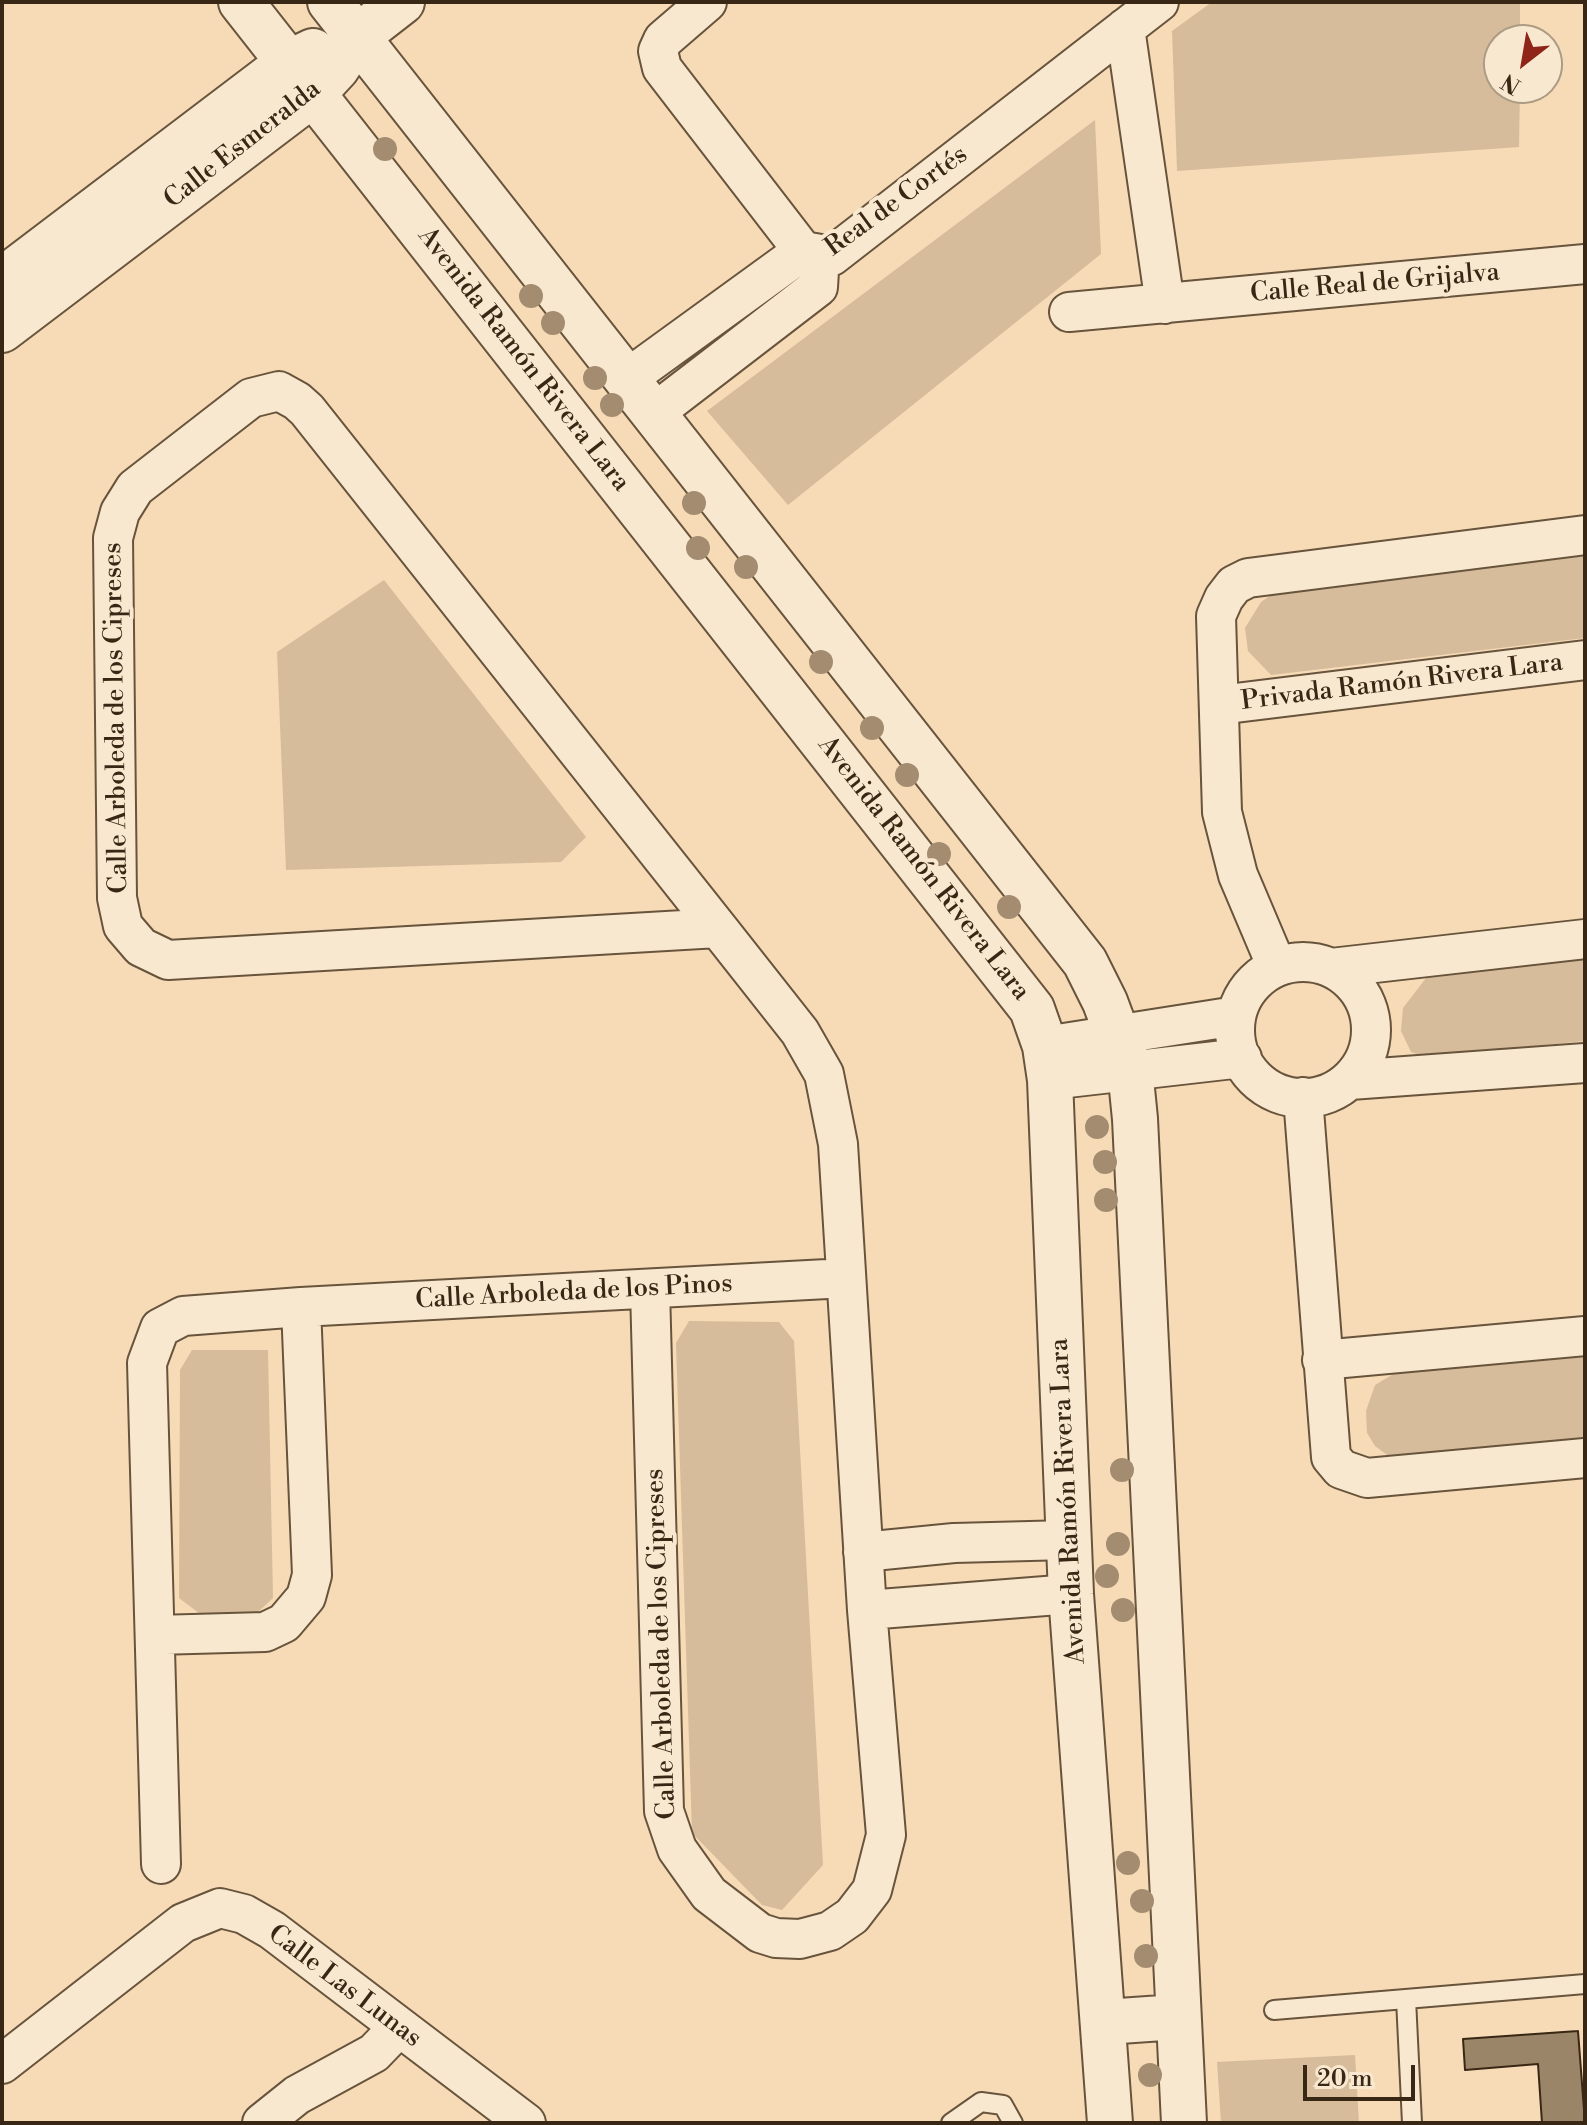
<!DOCTYPE html>
<meta charset="utf-8">
<style>
body{margin:0}
#map{position:relative;width:1587px;height:2125px;overflow:hidden;background:#f6dbb6;font-family:"Libre Bodoni",serif}
canvas{display:block}
.frame{position:absolute;inset:0;border:4px solid #382714;pointer-events:none}
.north{position:absolute;left:1483px;top:24px;width:80px;height:80px;box-sizing:border-box;background:#f9e8d0;border:2px solid #ac9b85;border-radius:50%;rotate:211deg;font-size:22px;font-weight:700;line-height:32px;text-align:center;color:#382714}
.north::after{content:'';display:block;margin:auto;width:28px;height:36px;background:#8f2418;clip-path:polygon(50% 0,100% 100%,50% 72%,0 100%)}
.scale{position:absolute;left:1303px;top:2065px;width:112px;height:36px;box-sizing:border-box;border:4px solid #382714;border-top:0;padding-left:10px;font-size:24px;line-height:28px;white-space:nowrap;color:#382714;-webkit-text-stroke:6px #f9e8d0;paint-order:stroke}
</style>
<div id="map">
<canvas width="1587" height="2125"></canvas>
<div class="frame"></div>
<div class="north">N</div>
<div class="scale">20 m</div>
</div>
<script>
const c = document.querySelector('canvas').getContext('2d');
c.lineJoin = 'round';
function fillPath(path, color) { c.fillStyle = color; c.fill(path, 'evenodd'); }
const poly = rows => new Path2D(rows.map(r => 'M' + r).join(''));
function stroke(path, color, width, dash) { c.strokeStyle = color; c.lineWidth = width; c.lineCap = dash ? 'butt' : 'round'; c.setLineDash(dash || []); c.stroke(path); }
function label(font, color, halo, rows, align = 'center') {
  c.font = font + ' "Libre Bodoni",serif'; c.lineWidth = 8; c.setLineDash([]); c.textBaseline = 'middle'; c.strokeStyle = halo; c.fillStyle = color; for (const [text, x, y, turn = 0] of rows) {
    c.save(); c.translate(x, y); c.rotate((+turn || 0) * Math.PI / 180); c.textAlign = isNaN(turn) ? turn : align; if (halo) c.strokeText(text, 0, 0); c.fillText(text, 0, 0); c.restore();
  }
}
const green = poly([
 [1212,2,1520,2,1520,40,1499,40,1499,88,1520,88,1519,147,1177,171,1172,31],
 [1095,120,1101,254,788,505,707,411],
 [1585,556,1585,638,1271,675,1248,651,1245,628,1261,602,1278,590],
 [384,580,586,837,561,862,286,870,277,652],
 [1585,959,1585,1041,1426,1057,1411,1052,1401,1031,1403,1008,1426,978],
 [689,1321,779,1322,794,1341,823,1865,782,1910,762,1905,692,1833,676,1343],
 [192,1350,268,1350,273,1598,256,1614,200,1614,179,1598,180,1370],
 [1585,1354,1585,1440,1390,1457,1375,1446,1367,1433,1366,1411,1375,1385,1395,1373],
 [1355,2055,1359,2123,1221,2123,1217,2062]
]);
const building = poly([
 [1578,2031,1585,2123,1542,2123,1538,2064,1465,2070,1463,2039,1578,2031]
]);
const service = poly([
 [1406,1999,1412,2123],
 [1274,2010,1585,1984],
 [951,2123,981,2102,1003,2105,1013,2123]
]);
const minor = poly([
 [707,2,663,40,658,51,662,68,803,251,832,256,1159,2],
 [1125,28,1165,304],
 [1069,312,1585,264],
 [628,378,803,251],
 [654,413,818,287,820,254],
 [1219,705,1585,660],
 '1235 1030a68 68 0 1 1 136 0a68 68 0 1 1-136 0Z',
 [1277,967,1238,875,1222,812,1216,616,1224,598,1234,585,1248,578,1585,535],
 [1331,968,1585,939],
 [1045,1046,1236,1016],
 [1050,1080,1242,1058],
 [1350,1080,1585,1063],
 [1303,1097,1331,1457,1341,1469,1367,1478,1585,1458],
 [650,1289,664,1811,677,1849,709,1894,760,1933,776,1938,800,1939,830,1931,852,1916,872,1890,886,1835,867,1610,838,1144,824,1074,800,1032,718,928,307,410,297,401,279,391,251,398,135,488,120,512,113,538,117,898,123,926,141,947,168,960,718,928],
 [1322,1360,1585,1336],
 [863,1552,954,1543,1068,1540],
 [867,1610,1071,1594],
 [156,1635,265,1632,284,1623,306,1597,312,1575,301,1307],
 [161,1864,147,1363,160,1328,183,1316,301,1307,846,1278],
 [2,2064,183,1923,220,1908,244,1914,272,1930,526,2123],
 [262,2123,297,2095,374,2053,399,2027]
]);
const tertiary = poly([
 [241,2,1032,1009,1045,1046,1050,1080,1071,1594,1110,2123],
 [330,2,1085,962,1105,1002,1130,1069,1135,1119,1184,2123],
 [2,280,288,63,313,51],
 [2,330,313,94,337,68,357,37,402,2],
 [1105,2022,1177,2017]
]);
const trees = [
 [385,149],
 [531,296],
 [553,323],
 [595,378],
 [612,405],
 [694,503],
 [698,548],
 [746,567],
 [821,662],
 [872,728],
 [907,775],
 [939,854],
 [1009,907],
 [1097,1127],
 [1105,1162],
 [1106,1200],
 [1122,1470],
 [1118,1544],
 [1107,1576],
 [1123,1610],
 [1128,1863],
 [1142,1901],
 [1146,1956],
 [1150,2075]
];
const streetNames = [
 ["Calle Esmeralda",243,145,-38],
 ["Real de Cortés",897,202,-36],
 ["Calle Real de Grijalva",1375,284,-5],
 ["Avenida Ramón Rivera Lara",523,360,52],
 ["Privada Ramón Rivera Lara",1402,683,-7],
 ["Calle Arboleda de los Cipreses",117,718,-91],
 ["Avenida Ramón Rivera Lara",923,869,52],
 ["Calle Arboleda de los Pinos",574,1293,-3],
 ["Avenida Ramón Rivera Lara",1069,1501,-93],
 ["Calle Arboleda de los Cipreses",662,1644,-92],
 ["Calle Las Lunas",344,1987,37]
];
fillPath(green, '#d6bc9a');
fillPath(building, '#9b8568');
stroke(building, '#382714', 2);
stroke(service, '#68543c', 22);
stroke(minor, '#68543c', 42);
stroke(tertiary, '#68543c', 48);
stroke(service, '#f9e8d0', 18);
stroke(minor, '#f9e8d0', 38);
stroke(tertiary, '#f9e8d0', 44);
c.fillStyle = '#a48c70';
for (const [x, y] of trees) { c.beginPath(); c.arc(x, y, 12, 0, 2 * Math.PI); c.fill(); }
label('26px', '#382714', '#f9e8d0', streetNames);
</script>
